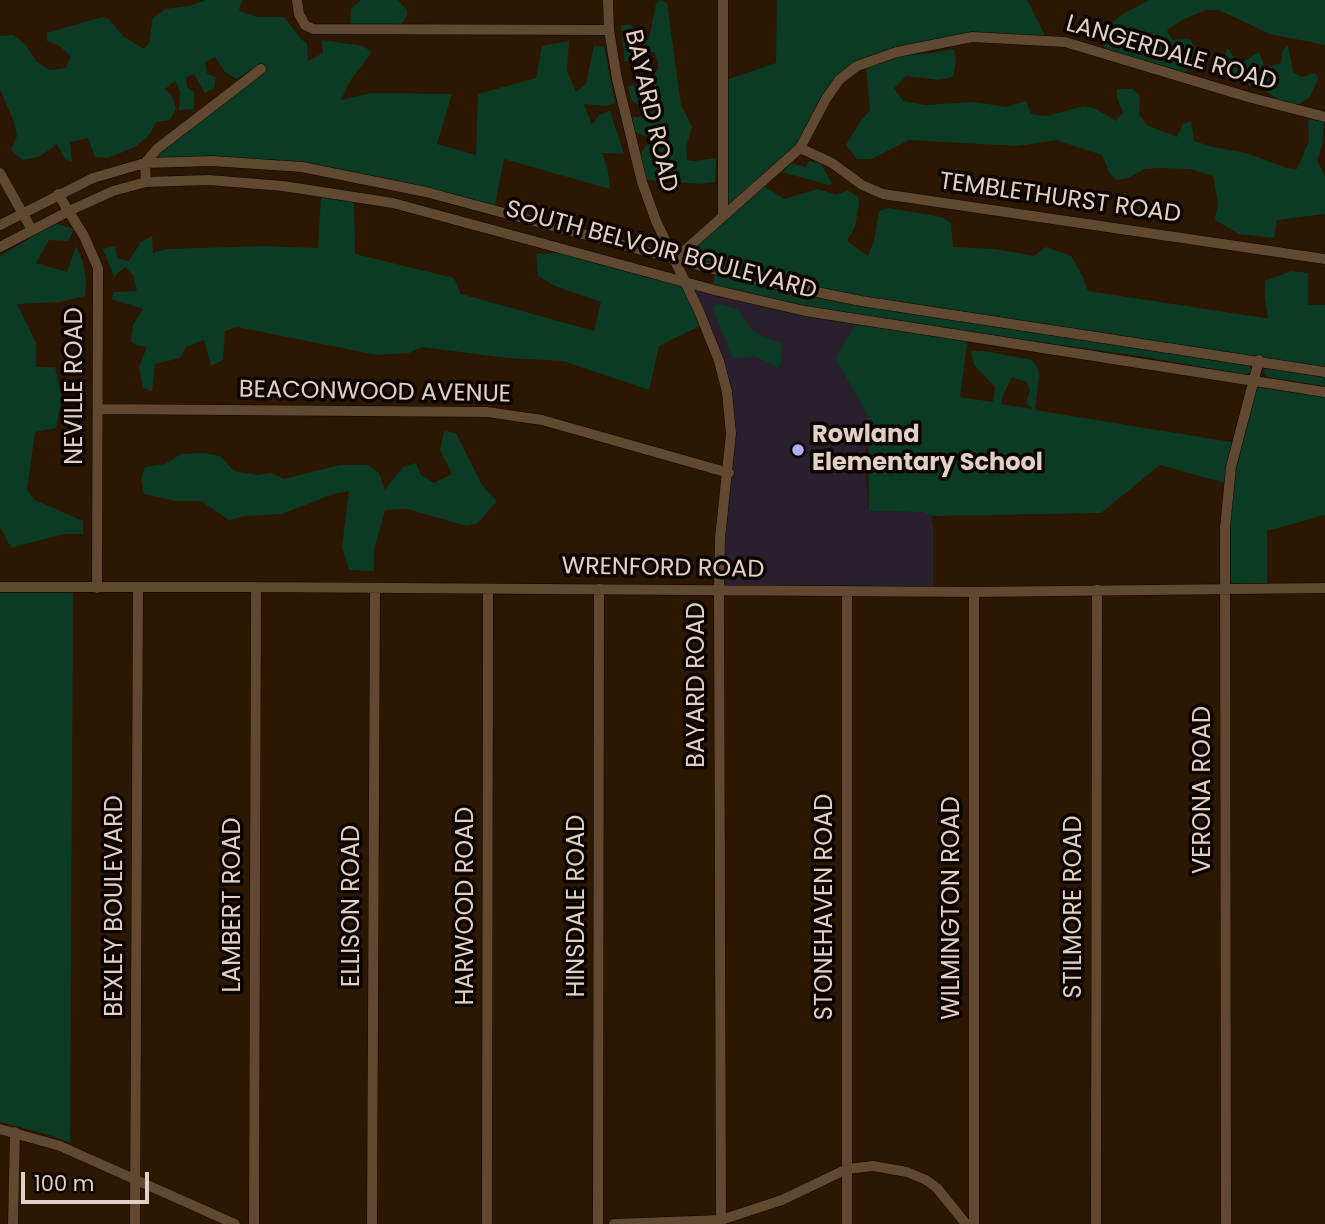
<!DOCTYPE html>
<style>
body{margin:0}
#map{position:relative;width:1325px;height:1224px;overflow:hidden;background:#2c1702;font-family:Poppins,sans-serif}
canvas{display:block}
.scale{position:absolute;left:21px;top:1172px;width:128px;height:32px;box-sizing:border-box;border:4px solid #e0d1c4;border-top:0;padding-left:9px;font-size:21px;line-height:24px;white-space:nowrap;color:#e0d1c4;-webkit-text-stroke:5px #0e0501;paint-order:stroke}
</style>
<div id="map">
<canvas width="1325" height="1224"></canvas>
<div class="scale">100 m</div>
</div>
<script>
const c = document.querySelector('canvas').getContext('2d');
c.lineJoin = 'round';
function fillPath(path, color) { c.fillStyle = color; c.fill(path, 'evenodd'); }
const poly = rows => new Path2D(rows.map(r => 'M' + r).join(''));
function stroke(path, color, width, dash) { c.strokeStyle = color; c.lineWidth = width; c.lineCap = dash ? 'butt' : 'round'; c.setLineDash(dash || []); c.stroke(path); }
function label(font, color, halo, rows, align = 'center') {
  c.font = font + ' Poppins,sans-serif'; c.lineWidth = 7; c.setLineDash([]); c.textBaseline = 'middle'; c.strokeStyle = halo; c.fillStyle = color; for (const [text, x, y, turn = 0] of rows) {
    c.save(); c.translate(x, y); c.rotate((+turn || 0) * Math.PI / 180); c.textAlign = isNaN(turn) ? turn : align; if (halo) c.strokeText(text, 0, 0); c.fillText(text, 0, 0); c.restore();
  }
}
const education = poly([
 [685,281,858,320,835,358,868,416,865,466,869,511,922,512,931,516,933,527,933,591,719,591,729,473,727,392]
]);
const green = poly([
 [206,0,242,0,239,11,257,17,284,17,302,40,307,43,308,61,323,53,322,40,363,46,372,52,350,81,341,100,371,93,452,94,437,144,476,155,478,94,536,78,542,46,569,41,567,71,576,92,586,84,594,45,604,47,615,103,606,106,584,104,592,125,599,115,610,111,624,154,602,153,608,171,610,189,504,159,494,210,302,167,145,163,259,69,251,69,237,79,225,72,215,57,205,62,207,74,216,77,214,88,205,93,194,74,186,77,187,87,194,92,194,109,179,110,180,91,175,81,165,89,172,96,176,108,170,120,156,122,150,134,135,147,108,158,95,157,88,138,70,142,72,162,65,159,57,144,39,157,23,160,11,150,17,136,14,122,0,89,0,36,13,35,25,44,36,61,49,70,66,68,71,57,60,46,47,41,47,33,102,17,109,19,124,37,144,49,149,43,153,18,165,9,189,6],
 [361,0,398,0,407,10,407,16,400,26,350,25,351,9],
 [660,0,667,3,681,105,692,127,686,147,687,160,694,161,716,158,715,182,700,184,645,180,641,162,642,151,650,141,646,136,635,132,632,117,648,117,648,111,631,100,628,87,641,83,658,70,658,62,654,52,643,53,639,58,625,62,621,25,631,25,637,35,649,39,656,4],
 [777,0,1027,0,1048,41,972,37,857,66,839,80,800,148,761,184,784,199,818,189,837,195,848,190,858,197,859,204,855,227,847,241,868,256,874,241,879,211,889,208,942,217,951,223,953,247,996,249,1034,256,1046,247,1065,254,1071,256,1082,275,1088,291,1264,318,1268,318,1265,299,1265,281,1291,271,1308,273,1308,305,1325,305,1325,372,903,308,675,259,723,215,723,81,776,63],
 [1149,0,1325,0,1325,45,1270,34,1219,10,1206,10,1180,21,1167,30,1172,40,1189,39,1199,52,1195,63,1184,73,1108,50,1101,43,1104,30,1121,15],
 [1288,45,1293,72,1302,77,1314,73,1317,75,1318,79,1310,97,1298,105,1283,102,1260,88,1229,80,1224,62,1227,47,1235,59,1241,63,1259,52,1265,68,1281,63,1283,50],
 [954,49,956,61,953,77,939,80,906,76,894,88,903,101,925,105,976,102,1006,107,1026,101,1031,114,1046,116,1085,106,1096,109,1116,121,1123,112,1117,98,1117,89,1133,89,1140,96,1139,115,1147,125,1177,137,1183,124,1191,121,1194,141,1213,147,1246,153,1287,168,1297,169,1309,141,1308,119,1324,122,1322,146,1317,160,1325,177,1325,214,1277,220,1274,238,1239,234,1215,220,1218,203,1213,176,1190,169,1160,168,1145,169,1128,178,1116,180,1110,174,1102,155,1056,140,1018,146,909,140,871,159,857,159,846,145,860,122,870,110,866,67,904,55,926,54],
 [809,161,820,163,832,183,829,185,782,172,792,163,806,167],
 [321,197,354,202,355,254,454,278,461,294,594,331,601,302,555,286,538,276,536,254,557,253,611,262,685,281,704,324,659,346,649,390,563,361,507,358,422,347,409,353,377,355,237,327,225,331,223,360,211,366,204,340,186,347,180,358,155,364,152,391,143,388,139,367,147,347,136,345,131,342,133,325,143,309,111,299,114,292,137,291,133,275,125,267,114,277,103,249,115,246,117,258,129,261,141,242,152,236,153,253,166,249,264,246,318,248],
 [55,223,74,229,68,241,49,240,36,263,67,272,76,246,83,262,86,281,85,296,59,302,17,304,36,343,36,367,55,367,62,397,56,428,35,432,27,490,35,500,83,521,83,534,64,534,11,548,0,527,0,256],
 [715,274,825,298,1248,363,1252,370,1248,374,1242,374,1146,357,843,314,715,287,713,285],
 [719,304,738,309,751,329,763,337,782,343,781,362,778,368,755,356,733,359,714,311,713,306],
 [858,320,968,337,960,397,993,402,995,387,974,365,971,351,984,351,1032,360,1038,368,1039,376,1035,410,1237,443,1252,381,1325,392,1325,515,1267,531,1267,589,1225,590,1229,484,1160,465,1101,513,931,516,922,512,869,511,868,416,835,358],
 [1012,377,1027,382,1030,391,1026,402,1033,409,1001,404,1003,395],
 [1266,367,1325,374,1325,386,1267,377,1264,371],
 [444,431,456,433,482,485,497,501,478,523,467,526,407,509,385,510,374,549,374,571,349,570,342,547,349,491,333,494,282,514,246,516,229,520,201,501,175,501,144,494,141,480,145,467,165,464,181,454,204,453,220,456,234,471,257,475,271,473,284,479,340,465,368,465,379,473,385,490,403,467,416,463,421,475,434,483,452,474,440,450],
 [0,593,73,593,70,1143,50,1135,0,1122]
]);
const minor = poly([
 [297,0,299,14,305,25,313,29,609,30],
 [608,0,609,30,617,79,642,182,656,221,699,311,719,361,727,392,731,434,720,538,719,591,721,1224],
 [723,0,723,215],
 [800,148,832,163,862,185,883,194,1325,259],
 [0,173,32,230],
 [146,182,145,163,157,149,261,69],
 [58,194,84,236,98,268,97,588],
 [0,225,93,178,145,163,212,161,302,167,426,192,701,266,767,282,861,301,1325,372],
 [0,247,69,211,113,191,146,182,209,180,283,186,393,203,718,291,805,311,1325,392],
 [675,259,800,148,826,99,839,80,857,66,897,52,972,37,1065,42,1248,97,1325,117],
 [98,409,487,412,542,420,729,473],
 [0,587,256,587,974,592,1325,588],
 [974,592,974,1224],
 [0,1129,60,1146,235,1224],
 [13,1224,15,1132],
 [135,1224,138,588],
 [254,1224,256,587],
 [372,1224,375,589],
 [487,1224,488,589],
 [598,1224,599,589],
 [614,1224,721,1220,782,1200,847,1169,873,1166,907,1172,926,1180,937,1188,966,1224],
 [847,1224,847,591],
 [1096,1224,1097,590],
 [1226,1224,1225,528,1231,467,1259,360]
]);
const markers = [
 [798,450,7,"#afaefa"]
];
const streetNames = [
 ["LANGERDALE ROAD",1171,54,16],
 ["BAYARD ROAD",650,111,77],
 ["TEMBLETHURST ROAD",1060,199,8],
 ["SOUTH BELVOIR BOULEVARD",661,251,15],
 ["NEVILLE ROAD",76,386,-90],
 ["BEACONWOOD AVENUE",375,393,1],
 ["WRENFORD ROAD",663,569,1],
 ["BAYARD ROAD",698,685,-90],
 ["VERONA ROAD",1204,790,-90],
 ["LAMBERT ROAD",234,905,-90],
 ["BEXLEY BOULEVARD",116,906,-90],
 ["ELLISON ROAD",353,906,-90],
 ["HARWOOD ROAD",467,906,-90],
 ["HINSDALE ROAD",578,906,-90],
 ["STONEHAVEN ROAD",826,907,-90],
 ["STILMORE ROAD",1075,907,-90],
 ["WILMINGTON ROAD",953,908,-90]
];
const poiNames = [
 ["Rowland",812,436],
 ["Elementary School",812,464]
];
fillPath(education, '#2a1f2d');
fillPath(green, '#0b3b25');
stroke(minor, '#130300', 11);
stroke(minor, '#604831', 10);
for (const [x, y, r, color] of markers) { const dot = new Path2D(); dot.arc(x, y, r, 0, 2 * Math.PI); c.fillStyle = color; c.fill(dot); stroke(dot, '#0e0501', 2.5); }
label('24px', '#e0d1c4', '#0e0501', streetNames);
label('bold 24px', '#e0d1c4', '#0e0501', poiNames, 'left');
</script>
